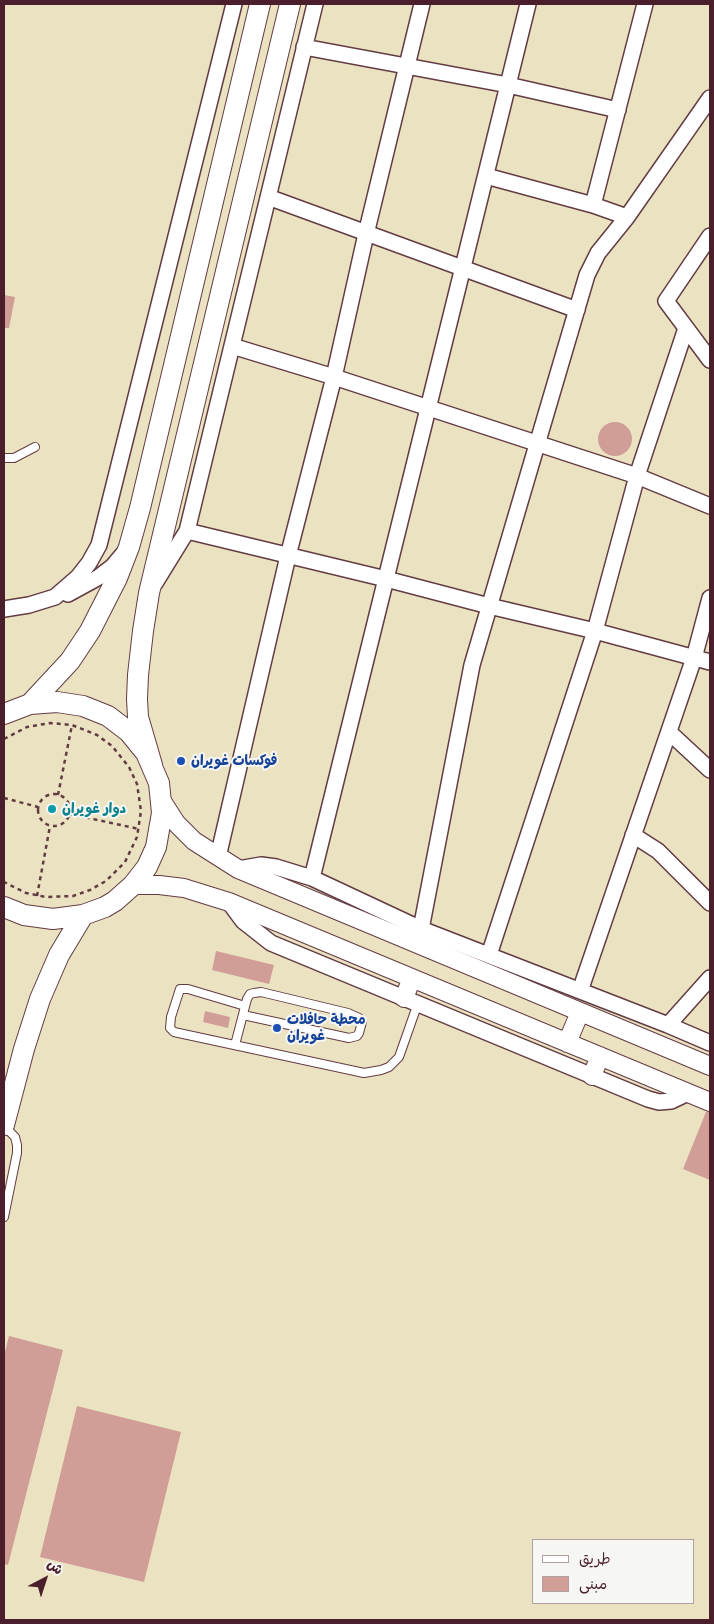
<!DOCTYPE html>
<meta charset="utf-8">
<style>
body{margin:0}
#map{position:relative;width:714px;height:1624px;overflow:hidden;background:#ebe2c2;font-family:Sriracha,"Playpen Sans Arabic",sans-serif}
canvas{display:block}
.frame{position:absolute;inset:0;border:5px solid #4a1f2b;pointer-events:none}
.legend{position:absolute;left:532px;top:1539px;width:162px;height:65px;box-sizing:border-box;background:#f6f6f2;border:1px solid #b1a0a2;margin:0;padding:6px 9px;list-style:none;font-size:15px;color:#4a1f2b}
.legend li{display:flex;align-items:center;gap:10px;height:25px}
.legend b{width:25px;border:1px solid #b1a0a2}
.north{position:absolute;left:20px;top:1554px;width:50px;height:50px;-webkit-text-stroke:4px #f6f6f2;paint-order:stroke;rotate:40deg;font-size:14px;font-weight:700;line-height:20px;text-align:center;color:#4a1f2b}
.north::after{content:'';display:block;margin:auto;width:18px;height:22px;background:#4a1f2b;clip-path:polygon(50% 0,100% 100%,50% 72%,0 100%)}
</style>
<div id="map">
<canvas width="714" height="1624"></canvas>
<div class="frame"></div>
<ul class="legend">
<li><b style="height:6px;background:#fff"></b>طريق</li>
<li><b style="height:14px;background:#d09d97"></b>مبنى</li>
</ul>
<div class="north">ش</div>
</div>
<script>
const c = document.querySelector('canvas').getContext('2d');
c.lineJoin = 'round';
function fillPath(path, color) { c.fillStyle = color; c.fill(path, 'evenodd'); }
const poly = rows => new Path2D(rows.map(r => 'M' + r).join(''));
function stroke(path, color, width, dash) { c.strokeStyle = color; c.lineWidth = width; c.lineCap = dash ? 'butt' : 'round'; c.setLineDash(dash || []); c.stroke(path); }
function label(font, color, halo, rows, align = 'center') {
  c.font = font + ' Sriracha,"Playpen Sans Arabic",sans-serif'; c.lineWidth = 4; c.setLineDash([]); c.textBaseline = 'middle'; c.strokeStyle = halo; c.fillStyle = color; for (const [text, x, y, turn = 0] of rows) {
    c.save(); c.translate(x, y); c.rotate((+turn || 0) * Math.PI / 180); c.textAlign = isNaN(turn) ? turn : align; if (halo) c.strokeText(text, 0, 0); c.fillText(text, 0, 0); c.restore();
  }
}
const building = poly([
 [4,295,15,297,9,328,4,328],
 '598 439a17 17 0 1 1 34 0a17 17 0 1 1-34 0Z',
 [216,951,274,965,269,984,212,970],
 [205,1011,230,1017,228,1028,203,1022],
 [706,1112,710,1112,710,1180,683,1169],
 [9,1336,63,1350,8,1565,4,1564,4,1356],
 [77,1406,181,1432,144,1582,40,1557]
]);
const path = poly([
 [4,739,27,727,50,723,72,725,97,735,112,746,129,767,137,784,141,811,137,837,125,862,106,881,90,890,73,896,46,897,26,893,4,882],
 '38 810a16 16 0 1 1 32 0a16 16 0 1 1-32 0Z',
 [58,795,72,725],
 [4,798,38,807],
 [70,814,139,829],
 [37,896,50,826]
]);
const service = poly([
 [4,458,14,458,35,447],
 [245,1006,188,989,180,989,171,1017,170,1028,174,1032,364,1073,381,1070,389,1067,399,1057,418,1003],
 [235,1045,247,999,250,994,254,993,261,992,348,1013,359,1018,362,1022,359,1033,357,1036,349,1038,243,1015],
 [4,1126,15,1137,17,1145,17,1153,4,1217]
]);
const minor = poly([
 [304,47,508,85,618,110],
 [486,176,593,205,627,217],
 [268,197,577,310],
 [593,205,645,4],
 [710,236,666,301,710,360],
 [232,346,334,377,637,476,710,506],
 [187,531,386,579,489,606,595,631,710,662],
 [155,583,187,531,315,4],
 [68,594,99,577,112,567,123,554],
 [4,609,29,605,55,597,78,577,89,563,99,545,234,4],
 [669,732,710,770],
 [633,835,658,851,710,903],
 [218,857,288,556,334,377,366,234,422,4],
 [238,869,261,865,276,867,312,878,421,929,668,1025,710,1043],
 [312,878,528,4],
 [229,902,243,921,271,943,648,1099,659,1102,671,1101,688,1093],
 [421,929,472,665,587,275,598,253,627,217,710,98],
 [489,955,595,631,637,476,686,328],
 [580,991,694,658,710,598],
 [668,1025,710,978]
]);
const tertiary = poly([
 [162,801,176,823,194,841,238,869,710,1066],
 [133,885,159,885,184,888,229,902,710,1102],
 [404,998,412,978],
 [567,1043,580,1012],
 [592,1076,600,1056]
]);
const secondary = poly([
 [30,704,70,661,90,631,117,578,129,547,140,508,260,4],
 [4,714,30,704,57,702,83,706,108,716,129,732,146,753,159,783,162,813,156,847,147,867,133,885,115,901,105,907,83,915,53,919,24,915,4,907],
 [152,765,138,717,137,699,138,675,143,631,149,593,290,4],
 [4,1125,24,1049,40,999,59,955,83,915]
]);
const markers = [
 [181,761,5,"#1a4fb4"],
 [52,809,5,"#0f9aa8"],
 [277,1028,5,"#1a4fb4"]
];
const transitNames = [
 ["فوكسات غويران",191,761],
 ["محطة حافلات",287,1020],
 ["غويران",287,1036]
];
const cultureNames = [
 ["دوار غويران",62,809]
];
fillPath(building, '#d09d97');
stroke(service, '#623c42', 10);
stroke(minor, '#623c42', 18);
stroke(tertiary, '#623c42', 20);
stroke(secondary, '#623c42', 22);
stroke(path, '#623c42', 2.5, [4, 4]);
stroke(service, '#fff', 8);
stroke(minor, '#fff', 15);
stroke(tertiary, '#fff', 18);
stroke(secondary, '#fff', 20);
for (const [x, y, r, color] of markers) { const dot = new Path2D(); dot.arc(x, y, r, 0, 2 * Math.PI); c.fillStyle = color; c.fill(dot); stroke(dot, '#f6f6f2', 2); }
label('bold 14px', '#164399', '#f6f6f2', transitNames, 'left');
label('bold 14px', '#0d838f', '#f6f6f2', cultureNames, 'left');
</script>
